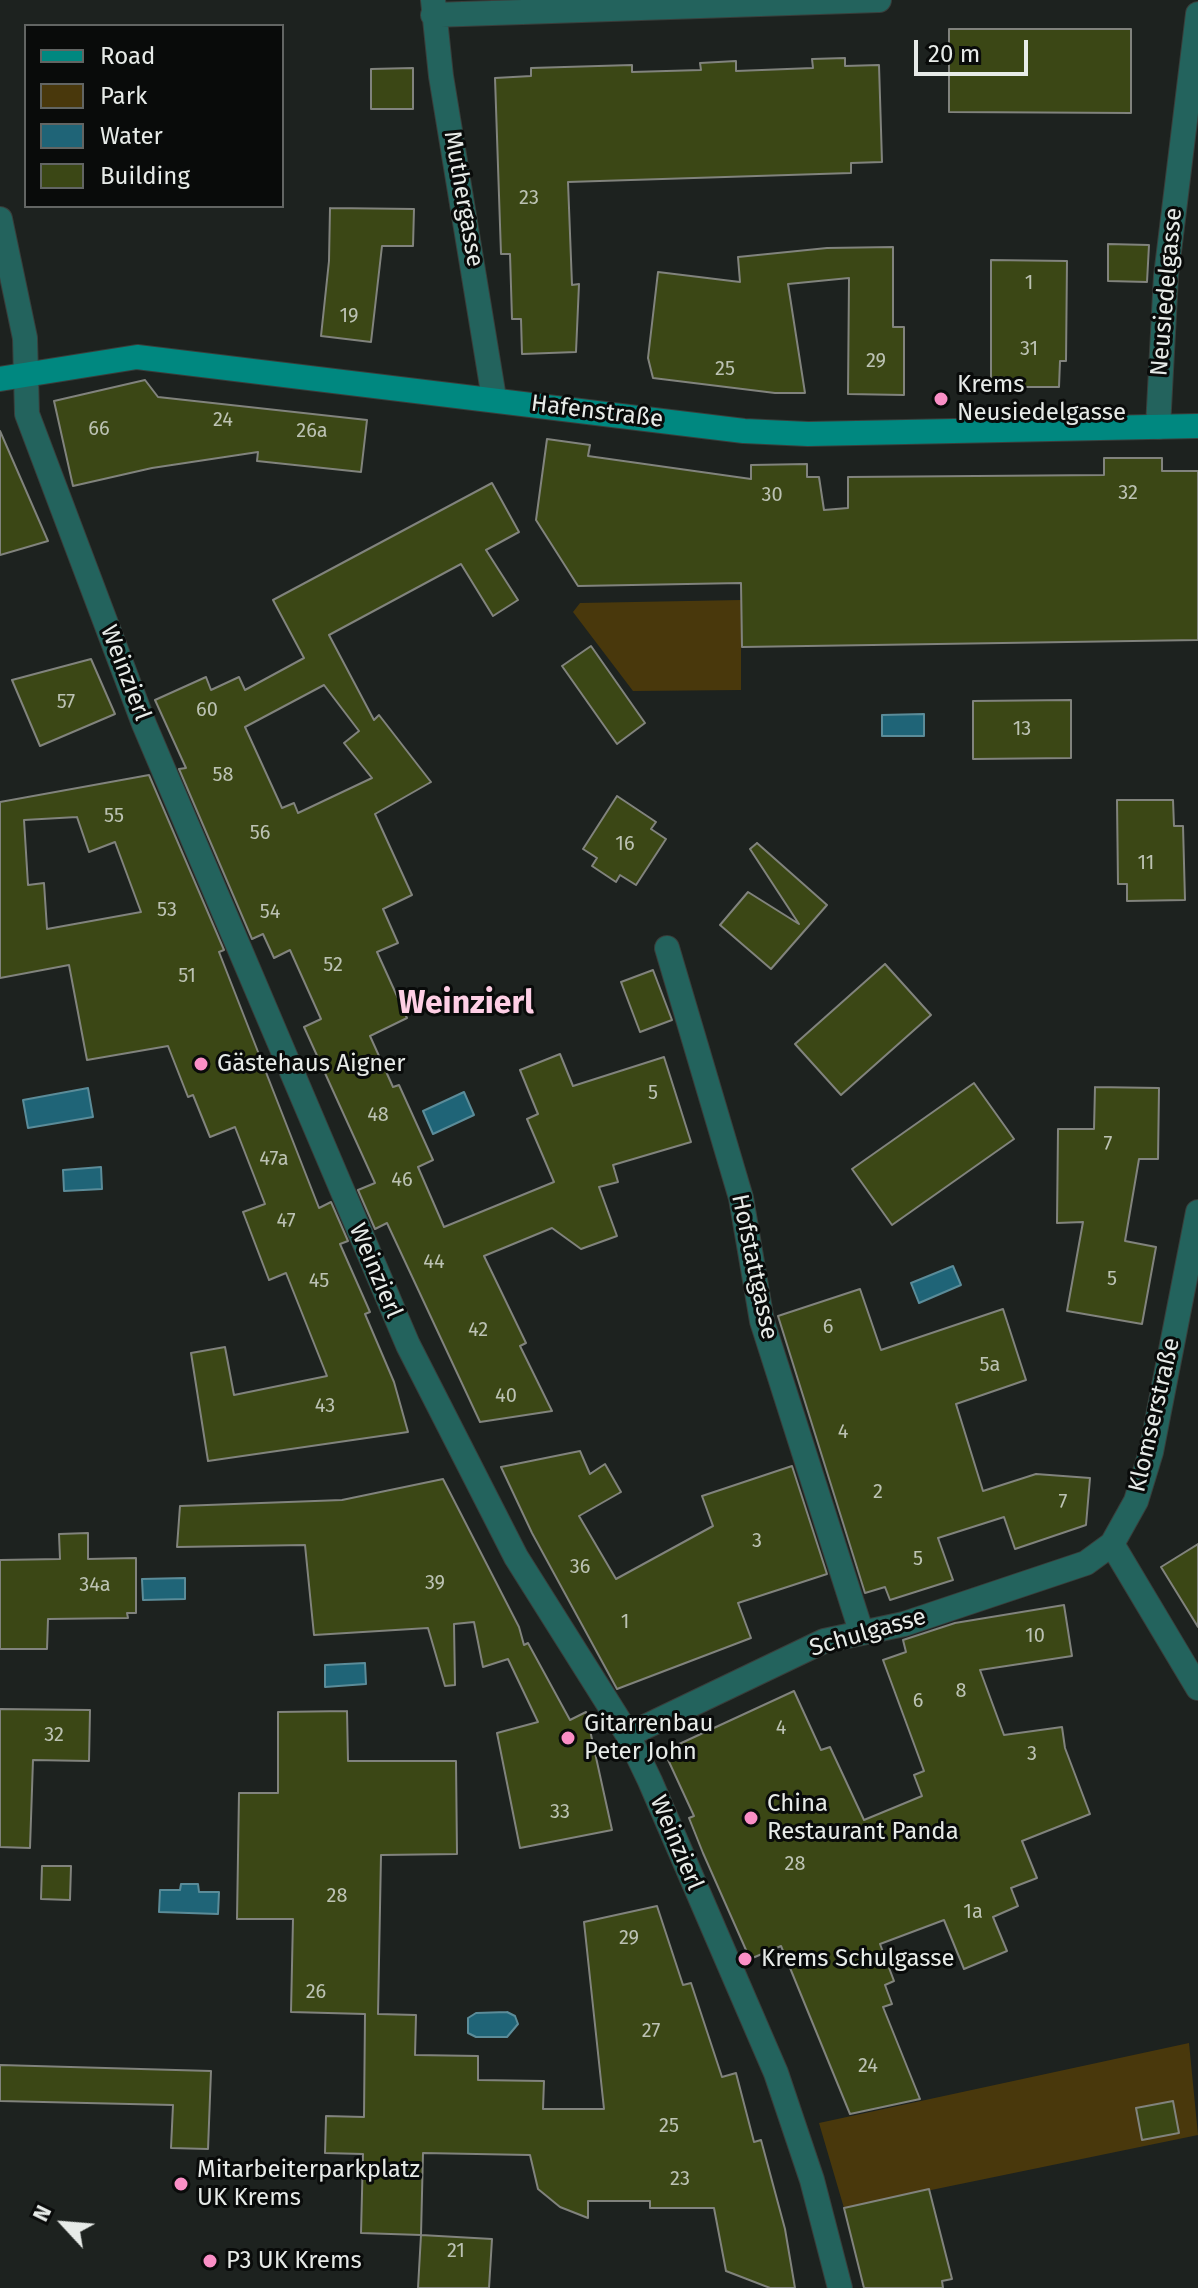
<!DOCTYPE html>
<meta charset="utf-8">
<style>
body{margin:0}
#map{position:relative;width:1198px;height:2288px;overflow:hidden;background:#1d221f;font-family:"Fira Sans",sans-serif}
canvas{display:block}
.legend{position:absolute;left:24px;top:24px;width:260px;height:184px;box-sizing:border-box;background:#090b0a;border:2px solid #626563;margin:0;padding:10px 14px;list-style:none;font-size:24px;color:#e7ebe8}
.legend li{display:flex;align-items:center;gap:16px;height:40px}
.legend b{width:40px;border:2px solid #626563}
.north{position:absolute;left:24px;top:2184px;width:80px;height:80px;-webkit-text-stroke:6px #090b0a;paint-order:stroke;rotate:296deg;font-size:22px;font-weight:700;line-height:32px;text-align:center;color:#e7ebe8}
.north::after{content:'';display:block;margin:auto;width:28px;height:36px;background:#e7ebe8;clip-path:polygon(50% 0,100% 100%,50% 72%,0 100%)}
.scale{position:absolute;left:914px;top:40px;width:114px;height:36px;box-sizing:border-box;border:4px solid #e7ebe8;border-top:0;padding-left:10px;font-size:24px;line-height:28px;white-space:nowrap;color:#e7ebe8;-webkit-text-stroke:6px #090b0a;paint-order:stroke}
</style>
<div id="map">
<canvas width="1198" height="2288"></canvas>
<ul class="legend">
<li><b style="height:10px;background:#008880"></b>Road</li>
<li><b style="height:22px;background:#49380c"></b>Park</li>
<li><b style="height:22px;background:#1f6477"></b>Water</li>
<li><b style="height:22px;background:#3b4715"></b>Building</li>
</ul>
<div class="north">N</div>
<div class="scale">20 m</div>
</div>
<script>
const c = document.querySelector('canvas').getContext('2d');
c.lineJoin = 'round';
function fillPath(path, color) { c.fillStyle = color; c.fill(path, 'evenodd'); }
const poly = rows => new Path2D(rows.map(r => 'M' + r).join(''));
function stroke(path, color, width, dash) { c.strokeStyle = color; c.lineWidth = width; c.lineCap = dash ? 'butt' : 'round'; c.setLineDash(dash || []); c.stroke(path); }
function label(font, color, halo, rows, align = 'center') {
  c.font = font + ' "Fira Sans",sans-serif'; c.lineWidth = 6; c.setLineDash([]); c.textBaseline = 'middle'; c.strokeStyle = halo; c.fillStyle = color; for (const [text, x, y, turn = 0] of rows) {
    c.save(); c.translate(x, y); c.rotate((+turn || 0) * Math.PI / 180); c.textAlign = isNaN(turn) ? turn : align; if (halo) c.strokeText(text, 0, 0); c.fillText(text, 0, 0); c.restore();
  }
}
const green = poly([
 [741,600,741,690,633,691,573,612,580,603],
 [1189,2043,1198,2135,844,2208,819,2123]
]);
const water = poly([
 [924,714,924,736,882,736,882,715,924,714],
 [88,1088,93,1117,28,1128,23,1100,88,1088],
 [464,1092,474,1115,433,1134,423,1111,464,1092],
 [101,1167,102,1189,64,1191,63,1170,101,1167],
 [953,1266,961,1285,919,1303,911,1283,953,1266],
 [185,1578,185,1599,143,1600,142,1579,185,1578],
 [365,1663,366,1684,325,1687,325,1665,365,1663],
 [181,1884,198,1884,199,1892,219,1892,218,1914,159,1912,160,1890,180,1890,181,1884],
 [507,2012,515,2016,518,2024,507,2037,476,2037,468,2033,468,2018,476,2013,507,2012]
]);
const building = poly([
 [949,29,1131,29,1131,113,949,112,949,29],
 [845,58,845,66,879,65,882,162,851,163,851,173,568,182,572,285,579,284,576,352,522,354,521,319,512,319,510,254,501,254,495,78,531,76,531,68,632,65,632,72,701,70,700,63,736,61,736,71,813,68,812,59,845,58],
 [413,68,413,109,371,109,371,69,413,68],
 [330,208,414,209,413,246,382,246,371,342,321,336,329,261,330,208],
 [1108,244,1149,245,1147,282,1108,281,1108,244],
 [893,247,893,327,904,327,904,395,848,394,849,278,788,284,805,393,775,393,653,378,648,358,658,272,740,282,738,257,827,248,893,247],
 [991,260,1067,261,1066,361,1060,361,1059,387,991,387,991,260],
 [145,380,158,397,367,420,361,472,257,461,258,452,152,468,73,486,54,401,145,380],
 [0,431,48,541,0,555,0,431],
 [547,439,590,445,588,456,751,479,751,465,807,464,807,477,819,477,824,510,848,508,848,477,1104,475,1104,458,1162,458,1162,471,1198,471,1198,640,742,647,741,583,578,586,536,520,547,439],
 [492,483,519,532,486,550,518,600,493,616,461,564,329,635,374,720,379,715,431,782,375,814,412,895,383,909,398,943,377,952,407,1018,370,1036,393,1087,399,1085,433,1160,418,1167,444,1227,554,1182,527,1119,538,1114,520,1070,560,1054,573,1086,664,1057,691,1142,613,1165,618,1182,599,1187,617,1236,581,1249,552,1228,484,1256,526,1343,520,1346,552,1411,480,1422,387,1223,375,1229,358,1190,375,1183,304,1027,321,1019,290,950,274,958,263,934,252,939,179,769,186,768,155,700,206,677,211,690,239,677,245,690,304,658,273,600,492,483],
 [324,685,359,731,344,743,372,778,298,813,294,803,282,808,245,727,324,685],
 [591,646,645,723,617,744,562,666,591,646],
 [91,659,115,714,40,746,12,680,91,659],
 [1071,700,1071,758,973,759,973,701,1071,700],
 [149,775,224,950,219,952,319,1208,331,1202,348,1241,340,1244,370,1312,365,1314,394,1382,408,1432,208,1461,191,1353,225,1347,234,1395,327,1376,286,1273,269,1280,243,1212,265,1204,235,1127,210,1137,193,1095,188,1097,168,1046,87,1060,69,965,0,978,0,802,149,775],
 [77,817,89,852,115,842,141,912,47,929,44,883,28,885,24,820,77,817],
 [617,796,656,822,651,829,666,839,636,885,620,875,616,882,592,866,597,858,583,849,617,796],
 [1117,800,1173,800,1174,826,1183,826,1185,900,1127,901,1127,884,1118,884,1117,800],
 [757,843,827,905,771,969,720,925,748,892,799,924,750,849,757,843],
 [885,964,931,1015,841,1095,795,1044,885,964],
 [653,970,672,1020,640,1032,621,982,653,970],
 [974,1083,1014,1139,892,1225,852,1169,974,1083],
 [1095,1087,1159,1088,1158,1159,1139,1159,1125,1241,1156,1247,1142,1324,1067,1311,1083,1222,1057,1223,1058,1129,1094,1129,1095,1087],
 [860,1289,881,1350,1003,1309,1026,1380,956,1404,983,1491,1036,1474,1090,1478,1086,1525,1015,1549,1004,1517,938,1538,953,1580,890,1600,885,1587,865,1593,778,1316,860,1289],
 [580,1451,590,1474,605,1464,621,1492,579,1516,616,1579,713,1526,702,1496,792,1466,827,1574,738,1603,751,1638,617,1689,532,1533,501,1467,580,1451],
 [443,1479,519,1627,524,1645,528,1643,570,1720,586,1712,612,1830,520,1848,497,1733,538,1722,508,1659,483,1667,474,1622,454,1624,455,1685,445,1686,428,1628,314,1635,305,1545,177,1547,180,1506,342,1500,443,1479],
 [88,1533,88,1559,136,1558,136,1613,127,1613,128,1618,48,1619,47,1649,0,1649,0,1560,60,1559,59,1534,88,1533],
 [1198,1544,1198,1627,1161,1567,1198,1544],
 [1064,1605,1072,1656,980,1670,1004,1735,1062,1727,1065,1748,1090,1814,1022,1841,1037,1878,1011,1888,1018,1906,993,1917,1007,1951,964,1969,944,1920,880,1944,894,1981,885,1985,892,2004,883,2007,920,2099,850,2114,781,1946,750,1959,703,1853,689,1818,694,1816,664,1751,794,1691,821,1750,830,1747,864,1820,922,1796,914,1775,924,1771,883,1660,906,1652,903,1640,955,1623,1064,1605],
 [0,1709,90,1710,89,1761,33,1760,30,1848,0,1847,0,1709],
 [347,1711,348,1761,456,1761,457,1854,381,1855,378,2014,416,2015,415,2055,478,2056,478,2080,544,2081,543,2109,604,2109,584,1922,657,1906,683,1985,691,1983,722,2077,736,2073,754,2142,761,2140,785,2229,795,2288,770,2288,726,2271,714,2208,650,2208,650,2201,588,2201,588,2218,560,2207,538,2189,530,2155,423,2153,421,2235,361,2233,363,2154,325,2153,326,2116,364,2117,365,2014,291,2012,293,1919,237,1919,239,1793,278,1793,278,1712,347,1711],
 [42,1866,71,1866,70,1900,41,1899,42,1866],
 [0,2065,211,2071,208,2149,171,2148,173,2105,0,2101,0,2065],
 [1173,2101,1179,2133,1142,2140,1136,2108,1173,2101],
 [929,2189,952,2279,942,2281,943,2288,864,2288,844,2208,929,2189],
 [421,2235,492,2239,489,2288,418,2288,421,2235]
]);
const street = poly([
 [433,0,441,76,494,398],
 [433,15,879,0],
 [0,219,25,338,27,414,144,724,408,1345,516,1557,628,1735,650,1781,776,2073,812,2180,840,2288],
 [1158,427,1166,276,1198,14],
 [667,948,741,1198,762,1321,861,1631],
 [1112,1544,1198,1688],
 [628,1735,824,1641,904,1624,1086,1563,1112,1544,1136,1501,1151,1452,1198,1212]
]);
const secondary = poly([
 [0,379,137,357,744,431,808,434,1198,426]
]);
const markers = [
 [941,399,8,"#fa8fc6"],
 [201,1064,8,"#fa8fc6"],
 [568,1738,8,"#fa8fc6"],
 [751,1818,8,"#fa8fc6"],
 [745,1959,8,"#fa8fc6"],
 [181,2184,8,"#fa8fc6"],
 [210,2261,8,"#fa8fc6"]
];
const numberNames = [
 ["23",529,198],
 ["1",1029,283],
 ["19",349,316],
 ["31",1029,349],
 ["29",876,361],
 ["25",725,369],
 ["24",223,420],
 ["66",99,429],
 ["26a",312,431],
 ["32",1128,493],
 ["30",772,495],
 ["57",66,702],
 ["60",207,710],
 ["13",1022,729],
 ["58",223,775],
 ["55",114,816],
 ["56",260,833],
 ["16",625,844],
 ["11",1146,863],
 ["53",167,910],
 ["54",270,912],
 ["52",333,965],
 ["51",187,976],
 ["5",653,1093],
 ["48",378,1115],
 ["7",1108,1144],
 ["47a",274,1159],
 ["46",402,1180],
 ["47",286,1221],
 ["44",434,1262],
 ["5",1112,1279],
 ["45",319,1281],
 ["6",828,1327],
 ["42",478,1330],
 ["5a",990,1365],
 ["40",506,1396],
 ["43",325,1406],
 ["4",843,1432],
 ["2",878,1492],
 ["7",1063,1502],
 ["3",757,1541],
 ["5",918,1559],
 ["36",580,1567],
 ["39",435,1583],
 ["34a",95,1585],
 ["1",625,1622],
 ["10",1035,1636],
 ["8",961,1691],
 ["6",918,1701],
 ["4",781,1728],
 ["32",54,1735],
 ["3",1032,1754],
 ["33",560,1812],
 ["28",795,1864],
 ["28",337,1896],
 ["1a",973,1912],
 ["29",629,1938],
 ["26",316,1992],
 ["27",651,2031],
 ["24",868,2066],
 ["25",669,2126],
 ["23",680,2179],
 ["21",456,2251]
];
const streetNames = [
 ["Muthergasse",463,199,80],
 ["Neusiedelgasse",1167,292,-85],
 ["Hafenstraße",597,412,7],
 ["Weinzierl",125,673,69],
 ["Hofstattgasse",754,1267,78],
 ["Weinzierl",375,1271,67],
 ["Klomserstraße",1155,1415,-77],
 ["Schulgasse",868,1633,-16],
 ["Weinzierl",676,1843,67]
];
const poiNames = [
 ["Krems",957,385],
 ["Neusiedelgasse",957,413],
 ["Gästehaus Aigner",217,1064],
 ["Gitarrenbau",584,1724],
 ["Peter John",584,1752],
 ["China",767,1804],
 ["Restaurant Panda",767,1832],
 ["Krems Schulgasse",761,1959],
 ["Mitarbeiterparkplatz",197,2170],
 ["UK Krems",197,2198],
 ["P3 UK Krems",226,2261]
];
const districtNames = [
 ["Weinzierl",466,1004]
];
fillPath(green, '#49380c');
fillPath(water, '#1f6477');
stroke(water, '#5b8c99', 2);
fillPath(building, '#3b4715');
stroke(building, '#81837d', 2);
stroke(street, '#393e3b', 26);
stroke(secondary, '#393e3b', 26);
stroke(street, '#23635d', 24);
stroke(secondary, '#008880', 24);
for (const [x, y, r, color] of markers) { const dot = new Path2D(); dot.arc(x, y, r, 0, 2 * Math.PI); c.fillStyle = color; c.fill(dot); stroke(dot, '#090b0a', 3); }
label('20px', '#bcc2b3', null, numberNames);
label('24px', '#e7ebe8', '#090b0a', streetNames);
label('24px', '#e7ebe8', '#090b0a', poiNames, 'left');
label('bold 32px', '#fecfe5', '#090b0a', districtNames);
</script>
